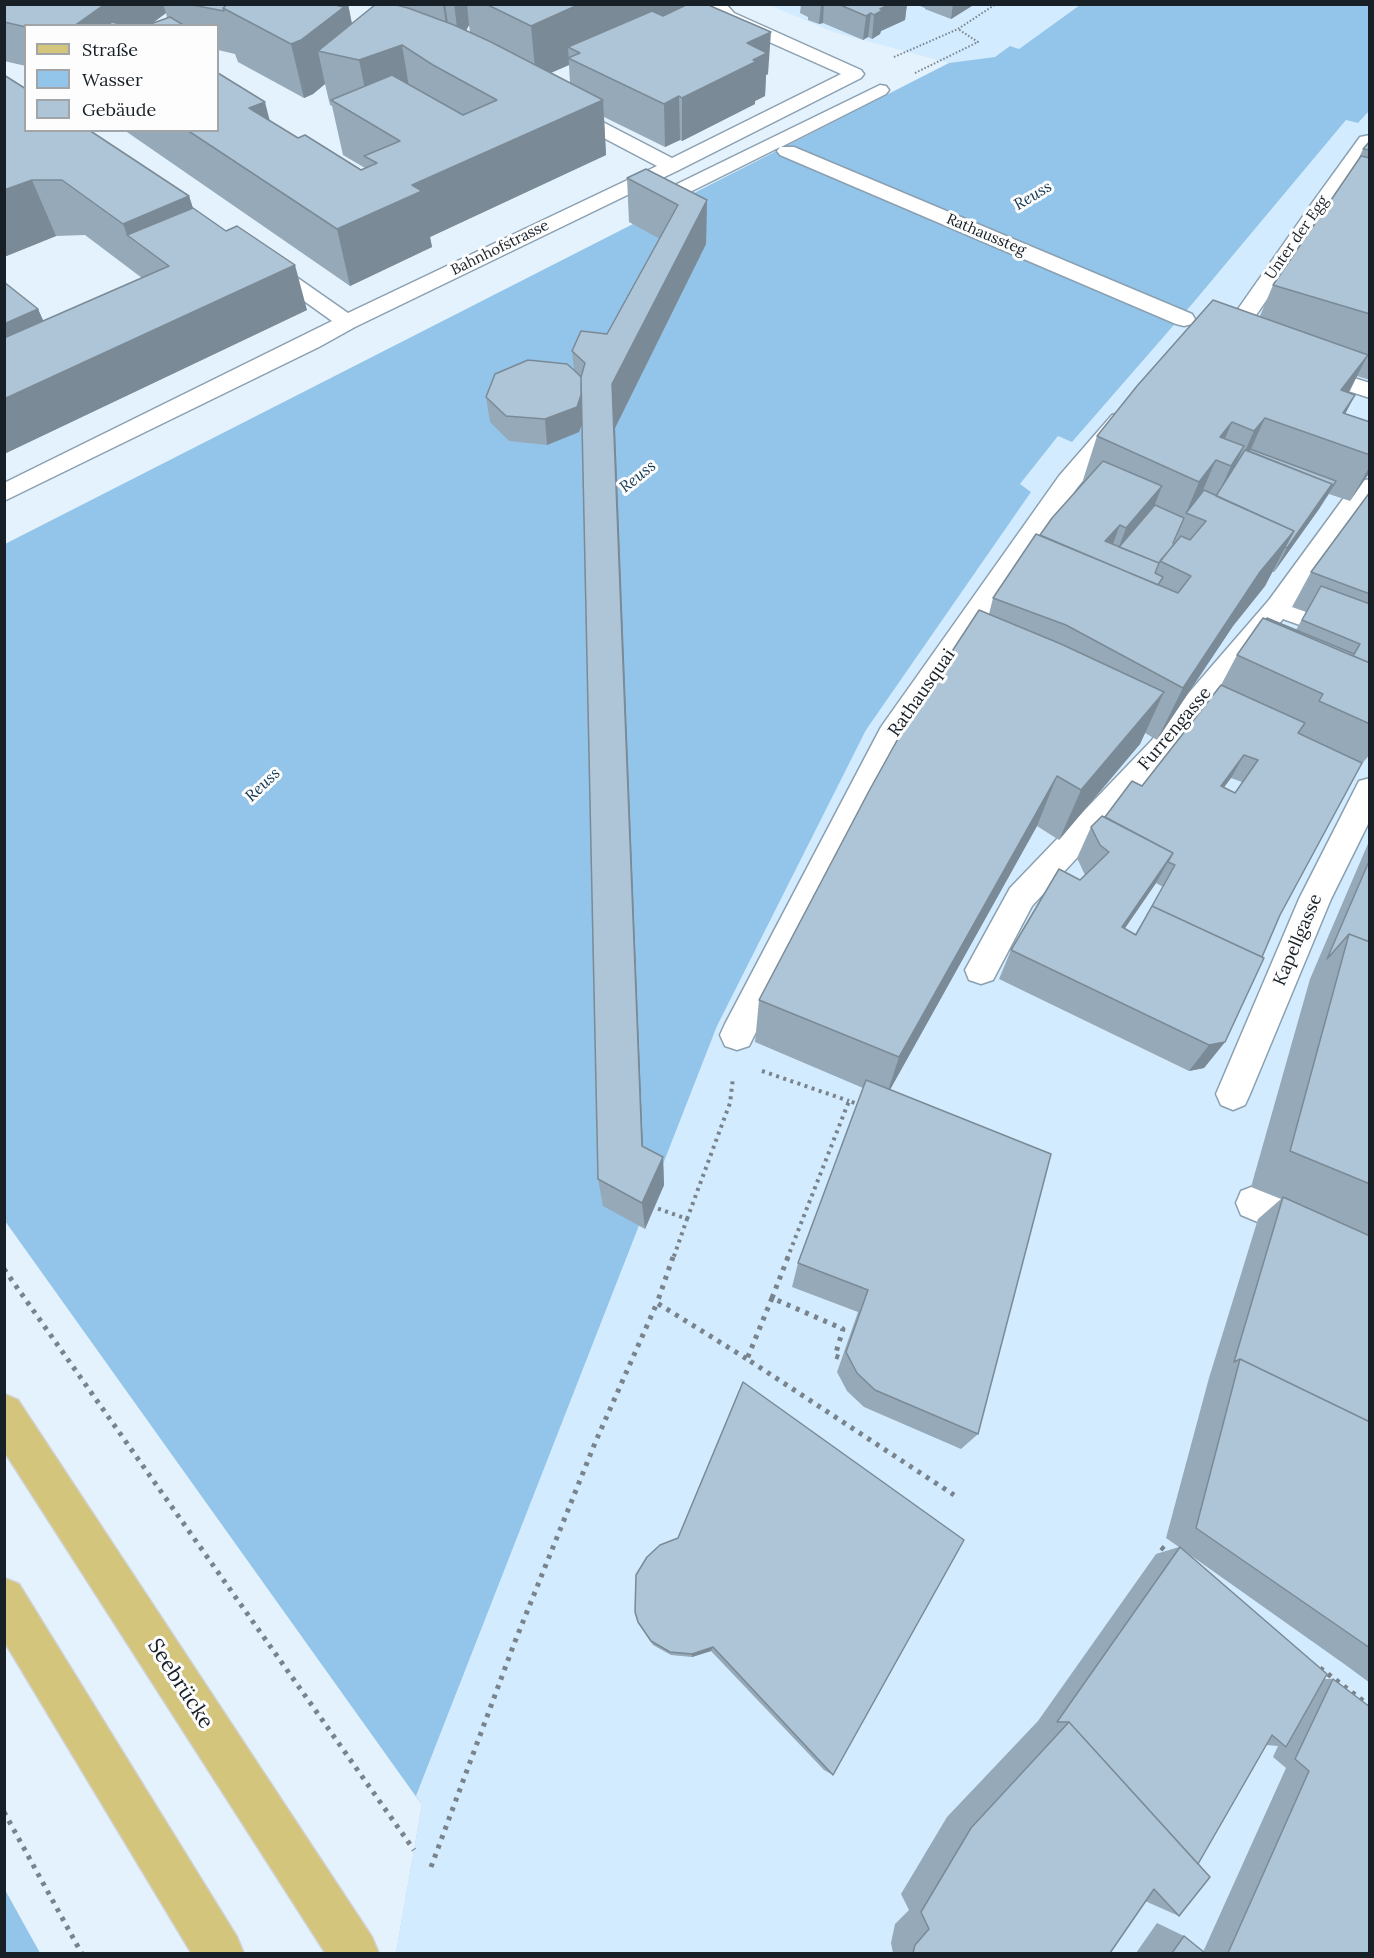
<!DOCTYPE html>
<meta charset="utf-8">
<style>
body{margin:0}
#map{position:relative;width:1374px;height:1958px;overflow:hidden;background:#e4f2fd;font-family:Lora,serif}
canvas{display:block}
.frame{position:absolute;inset:0;border:6px solid #182027;pointer-events:none}
.legend{position:absolute;left:24px;top:24px;width:195px;height:108px;box-sizing:border-box;background:#fdfdfd;border:2px solid #a1a5a7;margin:0;padding:8px 10px;list-style:none;font-size:18px;color:#182027}
.legend li{display:flex;align-items:center;gap:12px;height:30px}
.legend b{width:30px;border:2px solid #a1a5a7}
</style>
<div id="map">
<canvas width="1374" height="1958"></canvas>
<div class="frame"></div>
<ul class="legend">
<li><b style="height:8px;background:#d4c57d"></b>Straße</li>
<li><b style="height:16px;background:#93c4e9"></b>Wasser</li>
<li><b style="height:16px;background:#aec5d7"></b>Gebäude</li>
</ul>
</div>
<script>
const c = document.querySelector('canvas').getContext('2d');
c.lineJoin = 'round';
function fillPath(path, color) { c.fillStyle = color; c.fill(path, 'evenodd'); }
const poly = rows => new Path2D(rows.map(r => 'M' + r).join(''));
function stroke(path, color, width, dash) { c.strokeStyle = color; c.lineWidth = width; c.lineCap = dash ? 'butt' : 'round'; c.setLineDash(dash || []); c.stroke(path); }
function label(font, color, halo, rows, align = 'center') {
  c.font = font + ' Lora,serif'; c.lineWidth = 6; c.setLineDash([]); c.textBaseline = 'middle'; c.strokeStyle = halo; c.fillStyle = color; for (const [text, x, y, turn = 0] of rows) {
    c.save(); c.translate(x, y); c.rotate((+turn || 0) * Math.PI / 180); c.textAlign = isNaN(turn) ? turn : align; if (halo) c.strokeText(text, 0, 0); c.fillText(text, 0, 0); c.restore();
  }
}
const built = poly([
 [769,5,1080,5,1019,49,1010,46,996,57,949,63,833,32],
 [1369,111,1369,1953,396,1954,422,1805,416,1796,717,1026,866,730,1031,492,1020,484,1058,436,1072,441,1193,303,1346,120,1358,123]
]);
const water = poly([
 [1080,5,1369,5,1369,111,1358,123,1346,120,1193,303,1072,442,1058,436,1020,484,1031,492,866,730,717,1026,416,1796,422,1805,396,1953,5,1954,5,544,949,63,995,57,1010,46,1019,49]
]);
const pier = poly([
 [5,1221,422,1805,396,1953,40,1953,4,1888]
]);
const pathFar2 = poly([
 [894,57,958,29,996,4],
 [915,73,978,42,958,29]
]);
const pathFar1 = poly([
 [762,1071,849,1101],
 [651,1206,687,1219,673,1259],
 [687,1219,730,1103,733,1078],
 [787,1259,849,1101,861,1105]
]);
const path = poly([
 [673,1257,657,1303,747,1359],
 [788,1257,772,1298,843,1329,835,1356,841,1358],
 [4,1269,414,1850],
 [772,1298,747,1359,954,1495],
 [1161,1547,1168,1553],
 [1320,1668,1370,1706],
 [4,1812,82,1954],
 [431,1867,514,1644,595,1443,657,1303]
]);
const minor = poly([
 [709,4,726,4,734,13,861,70,864,74,861,78,679,170,355,327,319,347,4,501,4,483,332,321,258,268,254,264,258,260,265,258,272,260,348,313,657,166,558,114,556,110,558,106,572,106,672,158,841,74,722,21,709,4],
 [880,85,886,86,889,90,886,94,781,147,794,147,1192,314,1195,319,1192,324,1184,326,1176,324,780,155,777,151,780,147,650,212,636,212,633,208,636,204,880,85],
 [1370,135,1370,151,1236,344,1228,346,1220,344,1217,339,1315,199,1360,137,1370,135],
 [1341,374,1370,383,1370,398,1333,386,1329,381,1333,376,1341,374],
 [1120,413,1128,415,1132,420,1077,488,902,741,749,1046,737,1050,725,1046,720,1035,725,1024,881,727,1059,476,1112,415,1120,413],
 [1370,479,1370,502,1295,603,1370,629,1370,650,1283,619,1200,717,1172,756,1032,906,993,980,981,984,969,980,965,970,1010,888,1152,740,1180,703,1269,600,1343,499,1361,481,1370,479],
 [1370,778,1370,820,1331,899,1250,1094,1245,1105,1233,1110,1221,1105,1216,1094,1299,899,1359,781,1370,778],
 [1254,1186,1370,1232,1370,1269,1241,1215,1236,1203,1241,1191,1254,1186]
]);
const major = poly([
 [4,1394,18,1400,372,1937,379,1954,326,1954,4,1451,4,1394],
 [4,1578,19,1584,237,1937,244,1954,192,1954,4,1641,4,1578]
]);
const wall = poly([
 [4,4,348,4,352,24,404,7,403,4,684,4,683,7,768,74,766,75,765,96,755,101,755,104,682,141,680,140,665,147,604,117,606,155,430,237,432,247,350,286,124,130,218,130,218,71,218,73,270,121,298,138,361,170,365,168,343,155,332,106,330,105,325,84,313,94,304,98,238,62,235,54,218,50,218,26,26,26,26,66,4,61],
 [166,13,167,18,152,23],
 [469,25,470,32,466,31],
 [569,65,570,83,551,73],
 [801,4,907,4,905,20,881,31,880,34,872,39,868,37,863,40,823,23,819,24,808,20,808,17,800,13],
 [915,4,975,4,951,19,925,9,925,8],
 [4,75,189,196,193,208,307,310,4,454,38,309,43,321,142,278,85,235,56,236,4,257],
 [1370,141,1370,380,1357,376,1349,393,1355,395,1345,414,1370,422,1370,472,1350,501,1329,494,1319,509,1274,572,1272,572,1265,586,1233,626,1157,740,1145,733,1140,744,1059,840,1037,826,890,1089,978,1434,961,1449,864,1407,847,1391,837,1372,858,1312,792,1287,798,1263,863,1088,755,1042,759,1000,989,614,993,598,1040,535,1085,481,1083,480,1097,436,1260,316,1273,285,1358,160,1363,149],
 [627,178,707,200,706,244,615,428,643,1147,663,1157,664,1185,645,1229,603,1206,598,1179,582,424,579,432,547,445,509,441,490,422,486,397,574,370,572,351,607,334,660,239,629,222],
 [1370,492,1370,754,1361,765,1280,915,1225,1042,1204,1068,1189,1071,999,979,1011,950,1085,875,1077,858,1091,827,1142,786,1221,685,1237,655,1296,630,1306,612,1292,607,1311,572],
 [1231,778,1242,782,1235,793,1223,788],
 [1156,883,1163,887,1135,934,1124,929],
 [1370,839,1370,1683,1347,1666,1186,1552,1324,1679,1333,1679,1370,1953,1136,1953,1157,1923,1184,1936,1203,1952,1286,1768,1273,1757,1278,1746,1266,1745,1198,1864,1179,1916,1145,1901,1110,1953,893,1953,891,1943,895,1924,909,1910,901,1894,947,1817,1038,1721,1156,1554,1179,1547,1166,1538,1209,1378,1258,1219,1281,1199,1251,1187,1310,979],
 [647,1557,833,1775,824,1770,711,1651,692,1657,671,1655,653,1645,641,1627]
]);
const shadedWall = poly([
 [105,4,163,4,166,13,149,26,74,26],
 [336,4,348,4,357,50,318,51,325,84,313,94,304,98,291,44],
 [443,4,445,4,451,43,449,46],
 [454,4,467,4,469,25,459,43],
 [580,4,684,4,679,14,580,53,568,47,569,65,536,79,531,26],
 [821,4,824,4,823,23,819,24],
 [890,4,907,4,905,20,881,31,880,34,872,39,874,15,880,9],
 [953,4,975,4,951,19],
 [871,13,868,37,863,40,866,16],
 [771,32,768,74,766,75,765,96,755,101,755,104,682,141,682,98,747,43],
 [402,45,411,99,370,114,359,60],
 [679,96,680,140,665,147,664,104],
 [603,100,606,155,430,237,432,247,350,286,337,229,412,185],
 [265,102,279,157,249,108],
 [32,180,56,236,4,257,4,190],
 [189,196,207,252,127,235,144,280,123,224],
 [707,200,706,244,615,428,644,1175,642,1146,612,384],
 [295,265,307,310,4,454,4,399],
 [38,309,64,366,4,393,4,324],
 [1368,355,1345,399,1341,390],
 [586,382,588,407,579,432,547,445,545,419],
 [1355,395,1332,439,1343,413],
 [1265,418,1245,462,1240,462,1254,431],
 [1232,422,1197,504,1186,513,1199,482,1220,437],
 [1244,446,1224,490,1211,510,1231,466],
 [1370,466,1370,472,1350,501],
 [1336,481,1319,509,1274,572,1287,548,1332,484],
 [1162,486,1145,530,1119,547,1126,528],
 [1120,525,1104,568,1105,541],
 [1294,531,1265,586,1233,626,1157,740,1183,688,1260,572],
 [1164,692,1140,744,1059,840,1081,790],
 [1244,755,1231,778,1208,809,1221,786],
 [1057,776,1037,826,886,1097,899,1057],
 [1173,853,1156,883,1106,956,1122,927],
 [1225,1042,1204,1068,1189,1071,1209,1045],
 [663,1157,664,1185,645,1229,642,1203],
 [713,1647,711,1651,692,1657,692,1654]
]);
const building = poly([
 [4,4,105,4,74,26,26,26,26,27,4,22,4,4],
 [187,4,228,4,223,8,224,11,187,4],
 [228,4,336,4,335,5,344,7,301,40,291,44,223,8,228,4],
 [376,4,393,4,408,8,454,25,491,42,603,100,412,185,422,191,337,229,187,130,218,130,218,73,265,102,249,108,298,138,305,135,361,170,377,163,364,156,400,141,331,100,392,75,463,115,497,100,433,65,402,45,359,60,318,51,376,4],
 [486,4,580,4,531,26,486,4],
 [688,4,706,4,771,32,747,43,767,53,753,60,757,61,682,98,679,96,664,104,568,58,580,53,568,47,652,11,663,16,688,4],
 [838,4,890,4,880,9,883,10,874,15,871,13,866,16,838,4],
 [170,17,185,26,145,26,170,17],
 [112,22,128,26,107,26,112,22],
 [4,75,26,89,26,130,89,130,189,196,123,224,62,180,32,180,4,190,4,75],
 [1370,141,1370,150,1363,149,1370,141],
 [1361,156,1370,158,1370,314,1273,285,1361,156],
 [646,169,707,200,612,384,642,1146,663,1157,642,1203,598,1179,581,377,585,363,572,351,581,331,607,334,678,205,627,178,646,169],
 [193,208,226,231,237,226,295,265,4,399,4,338,169,266,127,235,193,208],
 [4,282,38,309,4,324,4,282],
 [1213,300,1368,355,1341,390,1355,395,1343,413,1370,422,1370,455,1265,418,1254,431,1232,422,1220,437,1244,446,1231,466,1216,460,1199,482,1097,436,1137,386,1213,300],
 [528,360,567,364,574,370,581,377,581,395,577,407,545,419,506,416,486,397,495,374,528,360],
 [1250,449,1336,481,1326,496,1332,484,1249,451,1250,449],
 [1245,450,1332,484,1287,548,1285,547,1294,531,1216,496,1245,450],
 [1103,461,1162,486,1126,528,1120,525,1105,541,1159,563,1155,573,1163,577,1158,585,1040,535,1052,518,1103,461],
 [1204,490,1294,531,1260,572,1183,688,1066,625,993,598,1036,534,1178,593,1191,576,1160,561,1181,536,1190,540,1206,521,1186,513,1204,490],
 [1370,492,1370,594,1311,572,1370,492],
 [1155,505,1184,518,1173,543,1174,544,1159,563,1119,547,1155,505],
 [1321,586,1370,604,1370,663,1353,656,1360,644,1302,620,1321,586],
 [979,610,1061,644,1164,692,1081,790,1057,776,899,1057,759,1000,869,791,915,708,979,610],
 [1263,618,1370,663,1370,724,1319,701,1323,694,1237,655,1263,618],
 [1267,618,1354,654,1353,656,1266,619,1267,618],
 [1221,685,1305,723,1298,733,1362,763,1280,915,1262,957,1152,906,1175,865,1168,862,1173,853,1105,817,1132,781,1142,786,1221,685],
 [1244,755,1258,760,1235,793,1221,786,1244,755],
 [1102,816,1173,853,1122,927,1136,935,1152,906,1264,958,1225,1042,1209,1045,1011,950,1059,869,1080,880,1109,852,1100,845,1091,827,1102,816],
 [1370,859,1370,942,1349,934,1327,959,1370,859],
 [1349,934,1370,942,1370,1184,1290,1151,1349,934],
 [866,1080,1051,1154,978,1434,875,1390,857,1373,846,1352,868,1290,798,1263,866,1080],
 [1283,1197,1370,1236,1370,1422,1240,1359,1234,1362,1283,1197],
 [1240,1359,1370,1422,1370,1648,1196,1528,1240,1359],
 [743,1382,964,1540,833,1775,713,1647,692,1654,670,1652,651,1641,638,1622,635,1612,636,1575,647,1557,660,1545,678,1538,743,1382],
 [1180,1547,1327,1674,1286,1747,1272,1735,1198,1864,1069,1722,1057,1722,1180,1547],
 [1333,1679,1370,1707,1370,1953,1228,1953,1309,1771,1295,1759,1333,1679],
 [1069,1722,1210,1877,1179,1916,1154,1889,1110,1953,913,1953,915,1945,929,1929,921,1912,971,1828,1069,1722],
 [1184,1936,1205,1953,1172,1953,1184,1936]
]);
const farStreetnames = [
 ["Rathaussteg",986,235,23],
 ["Unter der Egg",1297,238,-55],
 ["Bahnhofstrasse",500,248,-26]
];
const farWaternames = [
 ["Reuss",1033,196,-31],
 ["Reuss",638,477,-39],
 ["Reuss",263,785,-44]
];
const streetNames = [
 ["Rathausquai",922,693,-55],
 ["Furrengasse",1175,729,-50],
 ["Kapellgasse",1298,940,-67]
];
const nearStreetnames = [
 ["Seebrücke",180,1684,57]
];
fillPath(built, '#d3ebfe');
fillPath(water, '#93c4e9');
fillPath(pier, '#e4f2fd');
stroke(minor, '#8aa0b1', 3);
stroke(major, '#d1d2d4', 3);
stroke(pathFar2, '#78838c', 2, [1.5, 2]);
stroke(pathFar1, '#78838c', 4, [3, 4.5]);
stroke(path, '#78838c', 5, [4, 6]);
fillPath(minor, '#fff');
fillPath(major, '#d4c57d');
fillPath(wall, '#96a9b9');
fillPath(shadedWall, '#7a8a96');
fillPath(building, '#aec5d7');
stroke(building, '#7a8a96', 1.5);
label('15px', '#182027', '#fdfdfd', farStreetnames);
label('italic 16px', '#133852', '#fdfdfd', farWaternames);
label('18px', '#182027', '#fdfdfd', streetNames);
label('21px', '#182027', '#fdfdfd', nearStreetnames);
</script>
